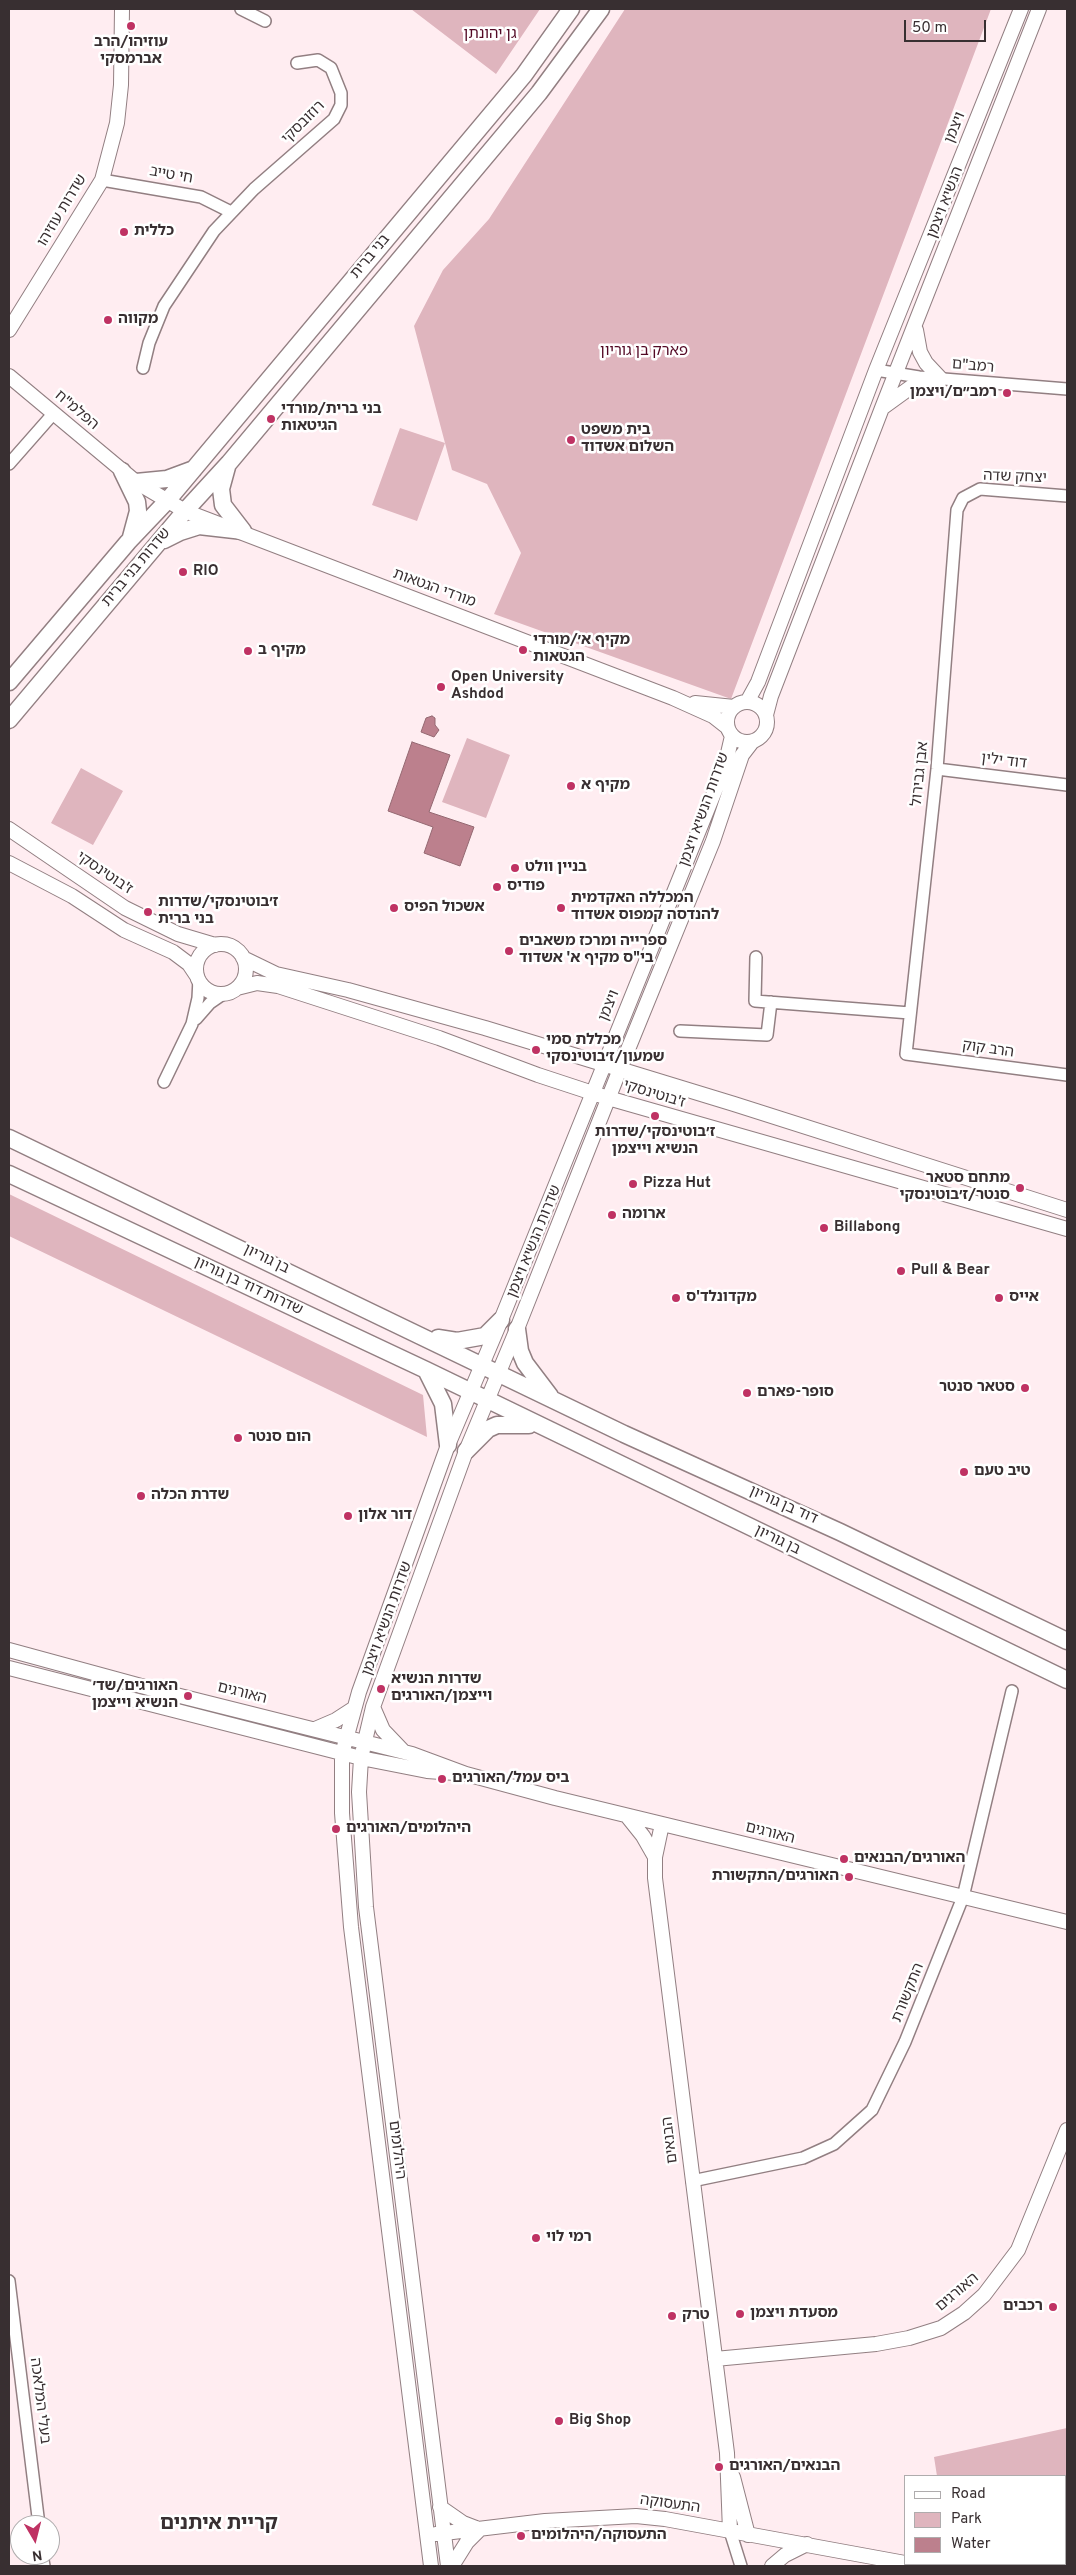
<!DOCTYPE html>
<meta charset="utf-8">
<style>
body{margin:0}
#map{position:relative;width:1076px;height:2575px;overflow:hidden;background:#ffedf1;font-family:Overpass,sans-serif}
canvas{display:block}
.frame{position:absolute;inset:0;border:10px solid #382f31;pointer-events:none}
.legend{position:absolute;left:904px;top:2475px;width:162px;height:90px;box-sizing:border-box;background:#fff;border:1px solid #afacad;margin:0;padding:6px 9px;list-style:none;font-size:15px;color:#382f31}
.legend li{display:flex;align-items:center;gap:10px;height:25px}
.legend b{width:25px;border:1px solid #afacad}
.north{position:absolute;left:10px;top:2515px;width:50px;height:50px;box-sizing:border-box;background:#fff;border:1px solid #afacad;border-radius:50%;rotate:172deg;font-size:14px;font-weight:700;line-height:20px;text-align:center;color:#382f31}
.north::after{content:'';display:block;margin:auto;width:18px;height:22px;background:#bf3263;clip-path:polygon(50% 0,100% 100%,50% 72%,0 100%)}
.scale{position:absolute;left:904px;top:20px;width:82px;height:22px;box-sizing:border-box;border:2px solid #382f31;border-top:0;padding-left:6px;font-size:15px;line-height:18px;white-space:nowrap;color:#382f31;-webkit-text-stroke:4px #fff;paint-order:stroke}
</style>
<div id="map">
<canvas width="1076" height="2575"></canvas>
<div class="frame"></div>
<ul class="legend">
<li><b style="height:6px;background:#fff"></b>Road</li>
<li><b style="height:14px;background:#dfb5be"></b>Park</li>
<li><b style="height:14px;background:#bc808d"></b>Water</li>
</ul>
<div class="north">N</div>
<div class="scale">50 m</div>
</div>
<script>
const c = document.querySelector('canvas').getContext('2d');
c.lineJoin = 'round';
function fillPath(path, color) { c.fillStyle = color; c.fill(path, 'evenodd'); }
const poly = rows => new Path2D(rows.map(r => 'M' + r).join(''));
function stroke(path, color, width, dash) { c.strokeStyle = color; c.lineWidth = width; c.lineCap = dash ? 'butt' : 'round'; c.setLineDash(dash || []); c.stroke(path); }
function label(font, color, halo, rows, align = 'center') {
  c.font = font + ' Overpass,"Noto Sans Hebrew",sans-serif'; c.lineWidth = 5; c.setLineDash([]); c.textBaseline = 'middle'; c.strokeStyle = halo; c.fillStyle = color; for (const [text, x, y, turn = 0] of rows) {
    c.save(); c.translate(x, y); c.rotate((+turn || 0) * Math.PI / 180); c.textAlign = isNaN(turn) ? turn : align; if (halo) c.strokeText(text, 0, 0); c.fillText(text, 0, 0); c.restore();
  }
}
const green = poly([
 [411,9,540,9,496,74],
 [625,9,991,9,731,699,494,614,521,553,487,484,452,470,445,443,417,521,372,505,400,428,445,443,414,326,443,270,489,219],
 [467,738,510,755,486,818,442,802],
 [81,768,123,791,93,845,51,823],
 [9,1194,423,1395,427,1437,9,1236],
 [1067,2428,1067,2492,1065,2497,1065,2476,937,2476,934,2457],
 [947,2564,1033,2564,1032,2566,948,2566]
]);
const water = poly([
 [432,716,435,718,435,725,439,730,434,737,421,732,426,718,432,716],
 [412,742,450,755,429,812,474,827,460,866,424,853,433,827,388,811,412,742]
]);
const minor = poly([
 [241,9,265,21],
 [102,180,201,197,231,212],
 [143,368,149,343,164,306,214,231,254,189,334,119,341,105,341,93,331,68,318,60,297,63],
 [876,370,919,377,1067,389],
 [9,464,53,414],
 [1067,496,980,489,963,498,957,510,937,769,906,1054,1067,1075],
 [937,769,1067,785],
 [756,957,755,1001,910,1013],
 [196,1019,210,1003,223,994],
 [680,1031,767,1035,771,1002],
 [164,1082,192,1024,198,998,199,979],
 [692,2181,803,2158,834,2144,872,2110,905,2042,963,1897,1012,1691],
 [9,2281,39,2525],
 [730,2531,741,2566],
 [42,2555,44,2566]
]);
const tertiary = poly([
 [9,330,102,180,117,123,121,85,122,9],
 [9,376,136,482,185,511,673,698,713,716,727,727],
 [882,408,911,387,941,379,926,363,920,352,916,330],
 [747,702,758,682,876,370,1021,9],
 '727 722a20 20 0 1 1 40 0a20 20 0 1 1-40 0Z',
 [695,703,734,707],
 [766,715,771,696,882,408,1039,9],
 [9,829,125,908,178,934,215,945],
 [9,863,72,896,124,930,173,952,189,964,197,976],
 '196 969a25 25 0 1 1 50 0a25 25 0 1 1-50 0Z',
 [243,958,276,974,348,990,485,1028,734,1104,1067,1210],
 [237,988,257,983,278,986,439,1038,538,1075,608,1098,1067,1229],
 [9,1650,156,1690,412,1754,466,1774,555,1798,1067,1922],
 [9,1668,361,1758,427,1771,455,1773],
 [373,1707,383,1730,404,1752],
 [315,1729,336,1720,353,1709],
 [627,1816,643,1836,655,1857],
 [662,1824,655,1857,655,1878,727,2453,730,2531],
 [715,2359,876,2344,909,2338,941,2328,964,2313,984,2295,1018,2250,1067,2130],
 [733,2477,748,2535],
 [440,2507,463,2523,476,2528],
 [436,2534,545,2521,636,2516,665,2519,905,2563],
 [907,2564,920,2566],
 [431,2566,351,1927,342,1813,342,1754,359,1692,448,1445,501,1320,725,766,732,736],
 [448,2566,366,1907,359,1792,361,1758,373,1707,466,1451,517,1329,620,1069,713,841,742,755,752,742],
 [452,2566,467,2542,479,2530],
 [772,2566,785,2555,807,2544]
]);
const secondary = poly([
 [227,467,221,489,223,505,243,531],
 [122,471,137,502,138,511,131,537],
 [136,482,167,479,194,469],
 [164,540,180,532,199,526,243,531],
 [9,682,128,542,167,501,524,75,571,9],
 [9,720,185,511,229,463,539,93,601,9],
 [9,1138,624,1434,840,1532,1067,1641],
 [9,1174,426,1370,1067,1680],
 [517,1329,520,1351,525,1363,550,1396],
 [438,1338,457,1341,485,1336,501,1320],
 [426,1370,443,1404,448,1445],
 [466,1451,488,1429,497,1425,529,1425],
 [1065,2524,1067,2519],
 [1044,2566,1045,2564]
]);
const markers = [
 [131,26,5,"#bf3263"],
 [124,232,5,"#bf3263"],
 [108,320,5,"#bf3263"],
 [1007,393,5,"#bf3263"],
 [271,419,5,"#bf3263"],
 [571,440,5,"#bf3263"],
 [183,572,5,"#bf3263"],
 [523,650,5,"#bf3263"],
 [248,651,5,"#bf3263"],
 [441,687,5,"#bf3263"],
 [571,786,5,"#bf3263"],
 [515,868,5,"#bf3263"],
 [497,887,5,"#bf3263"],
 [394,908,5,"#bf3263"],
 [561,908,5,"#bf3263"],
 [148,912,5,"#bf3263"],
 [509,951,5,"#bf3263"],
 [536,1050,5,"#bf3263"],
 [655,1116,5,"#bf3263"],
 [633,1184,5,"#bf3263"],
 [1020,1188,5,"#bf3263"],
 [612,1215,5,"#bf3263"],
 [824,1228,5,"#bf3263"],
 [901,1271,5,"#bf3263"],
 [676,1298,5,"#bf3263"],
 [999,1298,5,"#bf3263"],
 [1025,1388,5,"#bf3263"],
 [747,1393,5,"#bf3263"],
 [238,1438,5,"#bf3263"],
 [964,1472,5,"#bf3263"],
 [141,1496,5,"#bf3263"],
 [348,1516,5,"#bf3263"],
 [381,1689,5,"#bf3263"],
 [188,1696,5,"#bf3263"],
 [442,1779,5,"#bf3263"],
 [336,1829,5,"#bf3263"],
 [844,1859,5,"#bf3263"],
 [849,1877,5,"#bf3263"],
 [536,2238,5,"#bf3263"],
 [1053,2307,5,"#bf3263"],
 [740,2314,5,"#bf3263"],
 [672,2316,5,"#bf3263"],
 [559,2421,5,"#bf3263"],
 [719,2467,5,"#bf3263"],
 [521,2536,5,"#bf3263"]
];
const parkNames = [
 ["גן יהונתן",490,35],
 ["פארק בן גוריון",644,352]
];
const poiNames = [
 ["עוזיהו/הרב",131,43,"center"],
 ["אברמסקי",131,60,"center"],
 ["כללית",134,232],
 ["מקווה",118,320],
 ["רמב״ם/ויצמן",997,393,"right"],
 ["בני ברית/מורדי",281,410],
 ["הגיטאות",281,427],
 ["בית משפט",581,431],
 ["השלום אשדוד",581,448],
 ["RIO",193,572],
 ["מקיף א׳/מורדי",533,641],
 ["הגטאות",533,658],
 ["מקיף ב",258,651],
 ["Open University",451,678],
 ["Ashdod",451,695],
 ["מקיף א",581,786],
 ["בניין וולט",525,868],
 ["פודיס",507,887],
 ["המכללה האקדמית",571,899],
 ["להנדסה קמפוס אשדוד",571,916],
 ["ז׳בוטינסקי/שדרות",158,903],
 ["בני ברית",158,920],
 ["אשכול הפיס",404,908],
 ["ספרייה ומרכז משאבים",519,942],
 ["בי\"ס מקיף א' אשדוד",519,959],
 ["מכללת סמי",546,1041],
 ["שמעון/ז׳בוטינסקי",546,1058],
 ["ז׳בוטינסקי/שדרות",655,1133,"center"],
 ["הנשיא וייצמן",655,1150,"center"],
 ["מתחם סטאר",1010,1179,"right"],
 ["סנטר/ז׳בוטינסקי",1010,1196,"right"],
 ["Pizza Hut",643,1184],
 ["ארומה",622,1215],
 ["Billabong",834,1228],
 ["Pull & Bear",911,1271],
 ["מקדונלד'ס",686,1298],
 ["אייס",1009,1298],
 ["סטאר סנטר",1015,1388,"right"],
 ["סופר-פארם",757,1393],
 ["הום סנטר",248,1438],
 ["טיב טעם",974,1472],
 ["שדרת הכלה",151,1496],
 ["דור אלון",358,1516],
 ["שדרות הנשיא",391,1680],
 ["וייצמן/האורגים",391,1697],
 ["האורגים/שד׳",178,1687,"right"],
 ["הנשיא וייצמן",178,1704,"right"],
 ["ביס עמל/האורגים",452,1779],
 ["היהלומים/האורגים",346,1829],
 ["האורגים/הבנאים",854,1859],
 ["האורגים/התקשורת",839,1877,"right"],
 ["רמי לוי",546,2238],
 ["רכבים",1043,2307,"right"],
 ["מסעדת ויצמן",750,2314],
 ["טרק",682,2316],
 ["Big Shop",569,2421],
 ["הבנאים/האורגים",729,2467],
 ["התעסוקה/היהלומים",531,2536]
];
const streetNames = [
 ["רוזובסקי",304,123,-45],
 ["ויצמן",956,128,-68],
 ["חי טייב",171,176,10],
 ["הנשיא ויצמן",946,203,-69],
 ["שדרות עוזיהו",63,211,-59],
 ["בני ברית",371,257,-50],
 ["רמב\"ם",973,367,5],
 ["הפלמ\"ח",76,411,40],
 ["יצחק שדה",1015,478,2],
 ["שדרות בני ברית",137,568,-50],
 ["מורדי הגטאות",434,589,20],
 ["דוד ילין",1004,762,7],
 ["אבן גבירול",921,774,-84],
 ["שדרות הנשיא ויצמן",705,810,-70],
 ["ז'בוטינסקי",104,874,34],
 ["ויצמן",610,1006,-68],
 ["הרב קוק",988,1050,8],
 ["ז'בוטינסקי",654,1095,17],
 ["שדרות הנשיא ויצמן",535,1242,-68],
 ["בן גוריון",266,1260,26],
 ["שדרות דוד בן גוריון",248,1287,25],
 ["דוד בן גוריון",783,1506,24],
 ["בן גוריון",777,1541,26],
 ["שדרות הנשיא ויצמן",388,1619,-70],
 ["האורגים",242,1694,14],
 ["האורגים",770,1834,14],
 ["התקשורת",909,1993,-68],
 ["הבנאים",671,2140,-97],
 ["היהלומים",396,2150,83],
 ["האורגים",958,2293,-40],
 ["בעלי המלאכה",39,2401,83],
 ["התעסוקה",670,2505,8]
];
const districtNames = [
 ["קריית איתנים",219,2525]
];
fillPath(green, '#dfb5be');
fillPath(water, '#bc808d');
stroke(water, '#946871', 1);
stroke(minor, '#927f82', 14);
stroke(tertiary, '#927f82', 16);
stroke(secondary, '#927f82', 19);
stroke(minor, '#fff', 11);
stroke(tertiary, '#fff', 14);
stroke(secondary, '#fff', 16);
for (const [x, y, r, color] of markers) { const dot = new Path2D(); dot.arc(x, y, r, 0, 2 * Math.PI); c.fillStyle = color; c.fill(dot); stroke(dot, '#fff', 2); }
label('15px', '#530925', '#fff', parkNames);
label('bold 15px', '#382f31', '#fff', poiNames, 'left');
label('15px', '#382f31', '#fff', streetNames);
label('bold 20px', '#382f31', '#fff', districtNames);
</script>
